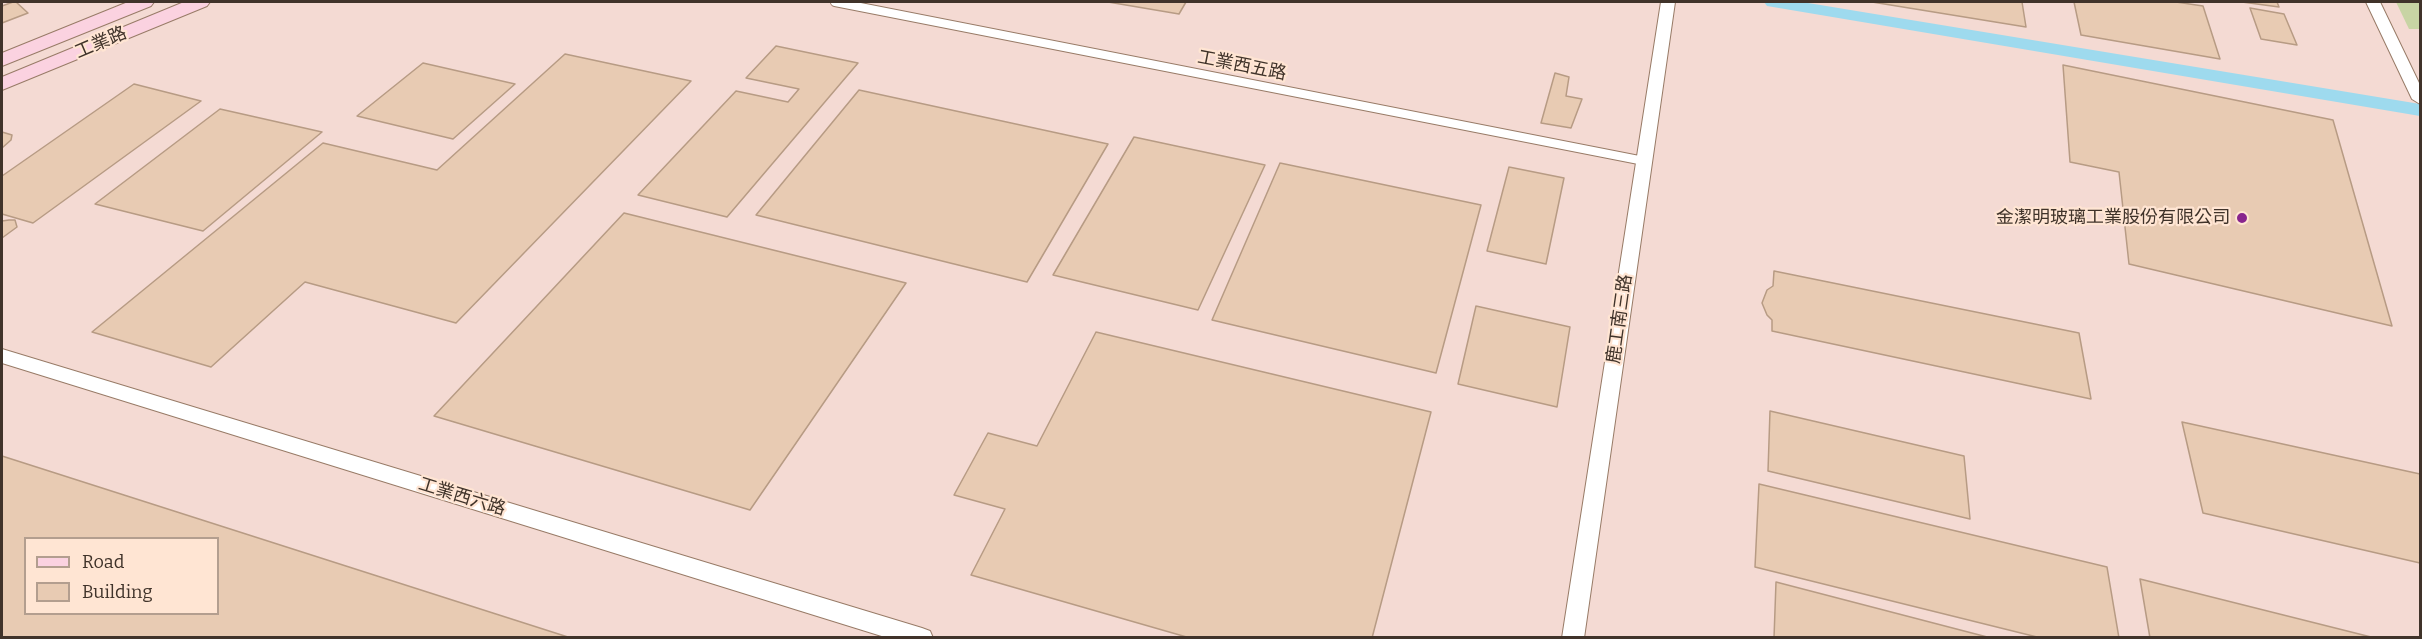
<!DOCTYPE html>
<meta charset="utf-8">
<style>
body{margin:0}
#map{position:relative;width:2422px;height:639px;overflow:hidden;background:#ffe5d3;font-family:Bitter,serif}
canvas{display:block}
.frame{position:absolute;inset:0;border:3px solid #40332a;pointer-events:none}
.legend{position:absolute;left:24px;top:537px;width:195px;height:78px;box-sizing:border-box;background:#ffe5d3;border:2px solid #b39e8f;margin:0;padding:8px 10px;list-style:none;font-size:18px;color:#40332a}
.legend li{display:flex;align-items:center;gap:12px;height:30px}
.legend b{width:30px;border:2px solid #b39e8f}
</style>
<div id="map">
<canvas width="2422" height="639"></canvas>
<div class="frame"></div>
<ul class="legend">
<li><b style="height:8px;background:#fbd2e0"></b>Road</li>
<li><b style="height:16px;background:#e8cbb3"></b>Building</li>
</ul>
</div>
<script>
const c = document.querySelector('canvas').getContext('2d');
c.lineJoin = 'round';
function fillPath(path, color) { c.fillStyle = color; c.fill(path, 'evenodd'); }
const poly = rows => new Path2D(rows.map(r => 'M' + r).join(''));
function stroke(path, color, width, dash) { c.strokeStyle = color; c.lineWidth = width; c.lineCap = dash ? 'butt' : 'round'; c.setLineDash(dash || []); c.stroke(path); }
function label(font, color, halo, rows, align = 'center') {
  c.font = font + ' Bitter,"Noto Sans TC",serif'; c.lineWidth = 4.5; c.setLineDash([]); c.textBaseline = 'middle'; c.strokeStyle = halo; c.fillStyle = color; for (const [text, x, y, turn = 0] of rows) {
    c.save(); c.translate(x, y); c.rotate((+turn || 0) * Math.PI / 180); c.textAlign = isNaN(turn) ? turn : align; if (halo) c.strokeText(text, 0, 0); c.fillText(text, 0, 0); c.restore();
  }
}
const industrial = poly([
 [2,2,2420,2,2420,637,2,637],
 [26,538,218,538,218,614,26,614]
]);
const green = poly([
 [2396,2,2420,2,2420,29,2409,29]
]);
const canal = poly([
 [1764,2,1802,2,2420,104,2420,116,1773,7,1767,6,1764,2]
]);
const building = poly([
 [13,2,16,2,28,13,2,23,2,6,13,2],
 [1108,2,1186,2,1179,14,1108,2],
 [1872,2,2022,2,2026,27,1872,2],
 [2074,2,2176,2,2203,6,2220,59,2081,35,2074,2],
 [2242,2,2277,2,2279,7,2242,2],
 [2250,8,2284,14,2297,45,2261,39,2250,8],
 [776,46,858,63,727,217,638,195,736,91,788,102,799,89,746,78,776,46],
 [565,54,691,81,456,323,305,282,211,367,92,332,323,143,437,170,565,54],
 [423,63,515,84,453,139,357,116,423,63],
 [2063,65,2333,120,2392,326,2129,264,2119,172,2070,162,2063,65],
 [1555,73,1569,77,1566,96,1582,99,1571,128,1541,123,1555,73],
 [134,84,201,101,33,223,2,214,2,176,134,84],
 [859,90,1108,144,1027,282,756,215,859,90],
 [220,109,322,132,203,231,95,204,220,109],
 [2,132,12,135,11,140,2,148,2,132],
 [1134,137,1265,165,1198,310,1053,275,1134,137],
 [1280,163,1481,205,1436,373,1212,320,1280,163],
 [1509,167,1564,178,1546,264,1487,251,1509,167],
 [624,213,906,283,750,510,434,416,624,213],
 [9,220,15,220,17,227,2,238,2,221,9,220],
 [1774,271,2079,333,2091,399,1772,331,1772,320,1767,315,1762,303,1767,290,1773,286,1774,271],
 [1476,306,1570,327,1557,407,1458,384,1476,306],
 [1096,332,1431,412,1372,638,1190,638,971,575,1005,509,954,495,988,433,1037,446,1096,332],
 [1770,411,1964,456,1970,519,1768,471,1770,411],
 [2182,422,2420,474,2420,563,2203,513,2182,422],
 [2,456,571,638,2,638,2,456],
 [26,538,218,538,218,614,26,614,26,538],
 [1759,484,2107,567,2119,638,2041,638,1755,567,1759,484],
 [2140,579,2375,638,2150,638,2140,579],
 [1776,582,1991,638,1774,638,1776,582]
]);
const lane = poly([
 [835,2,1644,161]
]);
const street = poly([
 [1661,2,1675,2,1584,638,1562,638,1661,2],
 [2366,2,2380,2,2420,85,2420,104,2412,99,2366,2],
 [2,349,922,628,930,631,933,638,888,638,2,363,2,349]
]);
const secondary = poly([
 [128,2,154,2,151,6,2,66,2,53,128,2],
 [184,2,210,2,207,6,2,90,2,77,184,2]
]);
const markers = [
 [2242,218,6,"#88258d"]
];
const streetNames = [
 ["工業路",101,43,-23],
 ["工業西五路",1242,66,11],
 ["鹿工南三路",1620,319,-82],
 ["工業西六路",462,497,17]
];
const poiNames = [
 ["金潔明玻璃工業股份有限公司",2230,218]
];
fillPath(industrial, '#f4dad3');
fillPath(green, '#c8d4a4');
fillPath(canal, '#9edaee');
fillPath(building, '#e8cbb3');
stroke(building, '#b79b84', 1.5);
stroke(lane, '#987b67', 10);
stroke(street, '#987b67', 2);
stroke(secondary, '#987b67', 2);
stroke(lane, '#fff', 8);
fillPath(street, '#fff');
fillPath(secondary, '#fbd2e0');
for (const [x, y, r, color] of markers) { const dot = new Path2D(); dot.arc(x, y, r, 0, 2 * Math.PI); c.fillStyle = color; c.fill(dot); stroke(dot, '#ffe5d3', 2); }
label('18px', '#40332a', '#ffe5d3', streetNames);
label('18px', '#40332a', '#ffe5d3', poiNames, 'right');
</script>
